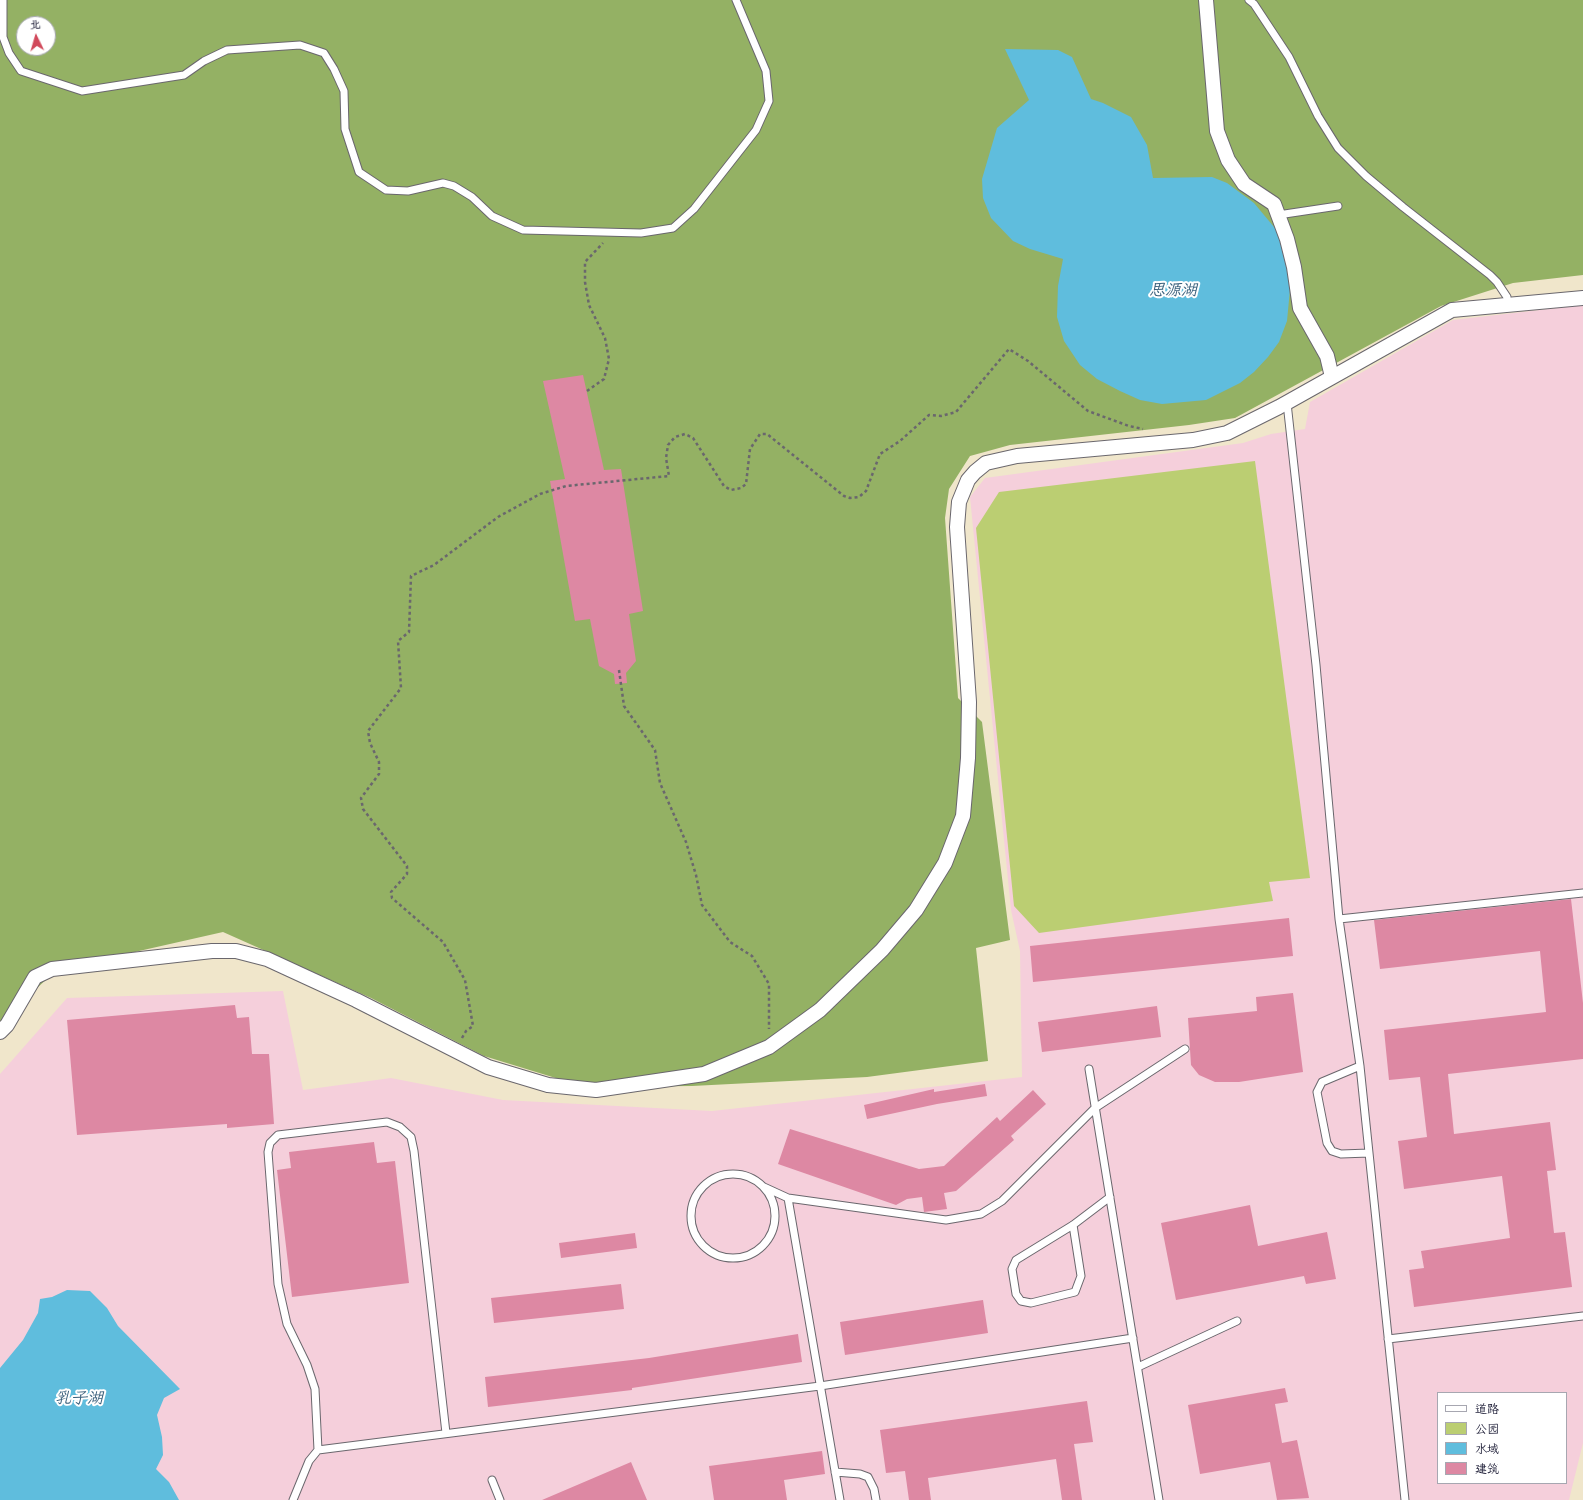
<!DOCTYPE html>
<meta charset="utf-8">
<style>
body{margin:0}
#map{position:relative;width:1583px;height:1500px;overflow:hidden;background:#f0e6cb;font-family:"Comic Neue","LXGW WenKai TC",sans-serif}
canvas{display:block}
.legend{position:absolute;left:1437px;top:1392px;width:130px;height:92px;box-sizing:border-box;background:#fff;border:1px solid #a7a7b1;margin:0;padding:5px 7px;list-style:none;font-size:12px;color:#22223b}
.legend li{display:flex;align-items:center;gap:8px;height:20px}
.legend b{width:20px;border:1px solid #a7a7b1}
.north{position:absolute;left:16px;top:16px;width:40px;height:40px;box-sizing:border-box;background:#fff;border:1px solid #a7a7b1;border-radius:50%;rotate:355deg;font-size:11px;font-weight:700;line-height:16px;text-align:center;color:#22223b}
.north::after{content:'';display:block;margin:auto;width:14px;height:18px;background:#d1495b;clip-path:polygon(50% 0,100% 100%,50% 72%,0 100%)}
</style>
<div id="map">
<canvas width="1583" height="1500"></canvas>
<ul class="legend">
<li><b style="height:5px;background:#fff"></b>道路</li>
<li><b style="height:11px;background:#bbce72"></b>公园</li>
<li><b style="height:11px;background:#5fbddd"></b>水域</li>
<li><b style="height:11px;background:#dd88a3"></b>建筑</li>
</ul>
<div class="north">北</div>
</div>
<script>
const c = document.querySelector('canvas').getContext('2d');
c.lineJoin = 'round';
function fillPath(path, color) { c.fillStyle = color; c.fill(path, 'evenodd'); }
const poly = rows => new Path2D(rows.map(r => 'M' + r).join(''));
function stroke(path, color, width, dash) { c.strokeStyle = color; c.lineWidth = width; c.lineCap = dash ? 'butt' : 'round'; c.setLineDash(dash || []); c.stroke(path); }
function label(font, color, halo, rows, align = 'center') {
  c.font = font + ' "Comic Neue","LXGW WenKai TC",sans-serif'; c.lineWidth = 4; c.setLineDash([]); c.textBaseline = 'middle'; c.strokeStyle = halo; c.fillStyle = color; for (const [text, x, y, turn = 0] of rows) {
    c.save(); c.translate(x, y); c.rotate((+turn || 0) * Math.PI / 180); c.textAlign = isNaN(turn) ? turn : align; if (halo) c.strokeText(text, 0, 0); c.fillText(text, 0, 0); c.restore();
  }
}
const built = poly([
 [1583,305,1583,1443,1569,1500,0,1500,0,1074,67,998,283,991,303,1090,391,1078,503,1100,712,1111,1022,1077,1020,951,1011,910,970,497,985,478,1243,443,1271,434,1305,429,1310,402,1453,320],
 [1438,1393,1566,1393,1566,1483,1438,1483]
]);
const green = poly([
 [1255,461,1310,878,1269,882,1273,901,1039,933,1014,906,976,528,999,492]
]);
const forest = poly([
 [0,0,1583,0,1583,275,1513,283,1441,306,1235,418,1189,425,1010,445,970,456,949,489,945,518,958,698,982,722,1010,940,976,948,988,1061,867,1077,692,1086,585,1087,484,1056,371,998,223,932,139,951,49,977,0,1022],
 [24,24,48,24,48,48,24,48]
]);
const water = poly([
 [1005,49,1058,50,1072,57,1091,99,1103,103,1131,117,1147,145,1153,178,1212,177,1227,183,1254,203,1279,233,1291,279,1287,321,1279,342,1268,357,1254,372,1240,383,1206,400,1162,404,1140,400,1120,391,1097,379,1080,365,1064,341,1057,317,1058,286,1063,259,1030,249,1013,241,991,218,983,198,982,179,997,128,1029,100],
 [67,1290,90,1291,107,1308,118,1326,180,1389,164,1398,157,1415,162,1437,163,1455,156,1469,169,1482,179,1500,0,1500,0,1368,23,1340,38,1313,40,1299,52,1297]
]);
const building = poly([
 [583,375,604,470,621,469,643,611,629,614,636,661,626,673,627,683,615,684,614,674,599,666,590,619,575,621,550,481,565,479,543,381],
 [1571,899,1583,1003,1583,1059,1448,1074,1454,1134,1550,1122,1556,1170,1547,1171,1554,1233,1565,1232,1572,1287,1414,1307,1409,1270,1424,1268,1421,1251,1510,1238,1502,1176,1404,1189,1398,1141,1427,1137,1420,1077,1389,1080,1384,1030,1546,1012,1540,951,1380,969,1374,920],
 [1289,918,1293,956,1033,982,1030,946],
 [1293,993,1303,1072,1239,1082,1215,1082,1199,1075,1191,1065,1188,1018,1257,1011,1256,997],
 [235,1005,237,1018,249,1017,252,1054,269,1054,274,1124,227,1128,227,1124,77,1135,67,1020],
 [1157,1006,1161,1037,1042,1052,1038,1022],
 [985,1084,987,1096,937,1104,867,1119,864,1105,934,1089,934,1092],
 [1033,1090,1046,1104,1011,1136,1014,1140,956,1191,944,1193,947,1209,924,1212,922,1197,907,1199,896,1205,778,1164,790,1129,919,1169,944,1166,997,1117,1000,1121],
 [374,1142,377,1163,395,1161,409,1283,292,1297,277,1170,291,1168,289,1152],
 [1250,1205,1258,1246,1327,1232,1336,1279,1306,1284,1304,1276,1176,1300,1161,1223],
 [635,1233,637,1248,561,1258,559,1243],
 [621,1284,624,1309,494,1323,491,1298],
 [983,1300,988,1333,845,1355,840,1322],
 [798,1334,802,1362,632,1388,632,1390,488,1407,485,1377,649,1358],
 [1285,1388,1288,1402,1275,1404,1282,1443,1297,1440,1309,1498,1277,1500,1270,1462,1200,1474,1188,1405],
 [1087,1401,1093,1442,1074,1444,1082,1500,1062,1500,1056,1459,928,1478,931,1500,909,1500,905,1471,886,1473,880,1430],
 [822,1451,825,1474,784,1480,787,1500,714,1500,709,1466],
 [631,1462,647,1500,542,1500]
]);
const path = poly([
 [587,391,604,379,609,359,605,338,589,305,585,282,585,262,603,243],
 [619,670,624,706,655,750,660,783,686,842,696,875,702,905,730,942,752,956,769,984,769,1029],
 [462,1038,466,1031,473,1026,465,980,443,942,392,898,391,892,407,874,407,866,363,809,361,798,379,774,379,762,370,743,368,731,401,688,398,641,409,632,411,576,434,565,498,517,540,494,566,486,669,476,666,458,668,445,675,437,685,434,693,438,724,486,731,490,741,488,746,484,750,449,760,434,767,434,844,496,850,498,859,497,866,491,880,454,900,441,929,415,941,416,956,412,1009,349,1028,361,1088,411,1129,426,1143,429]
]);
const lane = poly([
 [3,0,3,37,9,53,21,71,82,91,184,75,204,61,227,50,300,45,324,53,334,69,344,91,345,129,359,172,386,190,408,191,443,183,454,186,472,197,492,216,523,230,641,233,673,228,694,209,756,130,769,101,766,71,736,0],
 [1249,0,1254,4,1289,57,1318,116,1338,148,1366,176,1403,207,1490,275,1497,282,1507,297,1508,306],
 [1278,215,1338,206],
 [1287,403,1316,665,1339,919,1360,1066,1405,1500],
 [1339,919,1583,893],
 [1360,1066,1322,1082,1317,1092,1327,1143,1332,1151,1341,1154,1369,1153],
 [1089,1069,1159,1500],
 '691 1216a42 42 0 1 1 84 0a42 42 0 1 1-84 0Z',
 [764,1187,788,1198,946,1220,981,1214,1002,1201,1095,1108,1185,1049],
 [788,1198,840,1500],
 [1073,1225,1081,1276,1075,1292,1031,1303,1021,1301,1016,1294,1012,1269,1016,1260,1073,1225,1110,1197],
 [1388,1339,1583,1316],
 [1138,1367,1237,1321],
 [318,1450,315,1389,307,1365,287,1324,278,1284,268,1152,270,1143,278,1135,387,1122,400,1127,411,1137,414,1151,446,1433],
 [835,1472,860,1474,868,1477,874,1489,876,1500],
 [492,1480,500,1500],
 [293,1500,309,1461,318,1450,820,1386,1133,1338]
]);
const street = poly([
 [1206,0,1217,131,1228,160,1244,184,1274,204,1287,239,1294,267,1300,308,1327,356,1332,377],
 [0,1032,7,1025,35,977,52,969,212,951,236,951,267,959,306,977,356,1000,488,1067,548,1085,596,1090,704,1074,769,1047,820,1010,882,950,916,910,945,863,963,816,968,758,969,702,957,527,959,502,968,480,975,472,986,463,1017,456,1193,440,1227,433,1279,407,1452,310,1583,298]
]);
const waterNames = [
 ["思源湖",1173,290],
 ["乳子湖",79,1398]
];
fillPath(built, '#f5cfdb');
fillPath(green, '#bbce72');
fillPath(forest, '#94b164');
fillPath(water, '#5fbddd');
fillPath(building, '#dd88a3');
stroke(lane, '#6a676d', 9);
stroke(street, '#6a676d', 16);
stroke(path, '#6a676d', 2.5, [3, 3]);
stroke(lane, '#fff', 7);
stroke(street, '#fff', 14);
label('italic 16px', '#3a607c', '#fff', waterNames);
</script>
